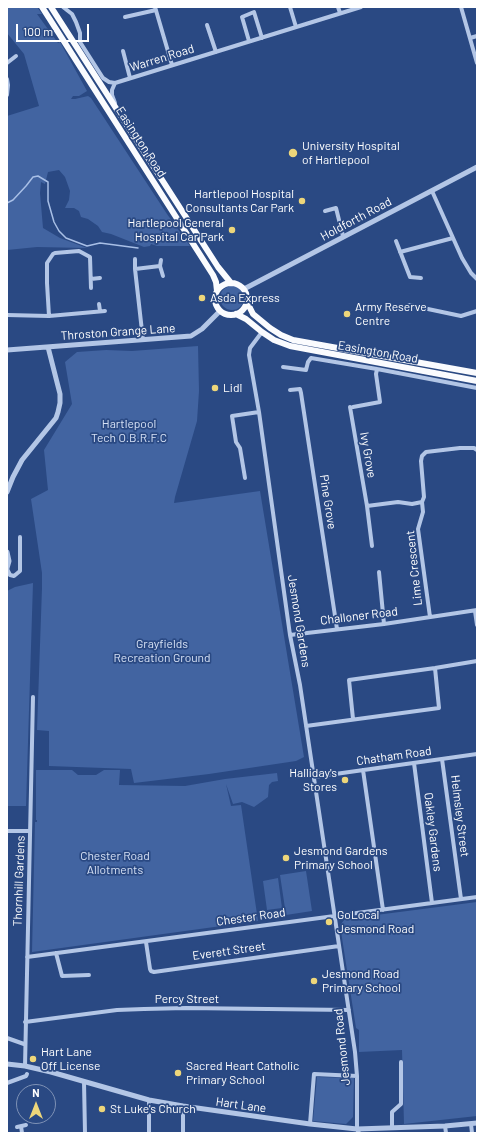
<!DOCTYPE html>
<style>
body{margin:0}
#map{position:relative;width:484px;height:1140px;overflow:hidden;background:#2a4983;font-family:Barlow,sans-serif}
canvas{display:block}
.frame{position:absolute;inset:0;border:8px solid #fff;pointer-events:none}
.north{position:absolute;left:16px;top:1084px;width:40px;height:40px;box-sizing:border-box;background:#2a4983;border:1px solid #7f92b5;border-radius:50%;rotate:0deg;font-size:11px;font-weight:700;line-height:16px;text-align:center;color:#fff}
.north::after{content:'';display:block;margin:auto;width:14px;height:18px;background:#edd67a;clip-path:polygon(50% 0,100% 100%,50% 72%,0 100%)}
.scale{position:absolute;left:16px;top:24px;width:73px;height:18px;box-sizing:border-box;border:2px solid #fff;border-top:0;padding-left:5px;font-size:12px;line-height:14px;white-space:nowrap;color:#fff;-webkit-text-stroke:3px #2a4983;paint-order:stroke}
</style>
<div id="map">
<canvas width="484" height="1140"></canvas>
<div class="frame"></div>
<div class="north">N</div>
<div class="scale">100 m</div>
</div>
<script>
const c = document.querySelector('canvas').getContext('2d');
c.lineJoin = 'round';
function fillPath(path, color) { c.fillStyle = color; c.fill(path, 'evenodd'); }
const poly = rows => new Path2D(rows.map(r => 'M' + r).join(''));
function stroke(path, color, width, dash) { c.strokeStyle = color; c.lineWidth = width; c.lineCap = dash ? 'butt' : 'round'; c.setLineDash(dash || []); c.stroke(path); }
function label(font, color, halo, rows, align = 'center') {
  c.font = font + ' Barlow,sans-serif'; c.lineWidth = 3.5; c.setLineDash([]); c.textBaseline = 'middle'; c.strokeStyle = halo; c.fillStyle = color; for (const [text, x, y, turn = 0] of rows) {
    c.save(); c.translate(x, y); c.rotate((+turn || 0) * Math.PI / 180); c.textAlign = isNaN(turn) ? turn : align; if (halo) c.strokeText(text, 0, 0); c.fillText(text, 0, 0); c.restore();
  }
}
const green = poly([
 [7,7,37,7,42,14,37,14,58,43,60,42,87,91,79,96,73,96,71,99,75,99,88,96,91,98,167,214,190,246,157,246,151,244,150,246,144,247,111,234,102,232,98,226,88,219,81,217,79,211,74,208,65,208,69,200,70,191,65,177,59,170,48,172,45,184,41,182,40,193,43,228,60,238,87,248,37,247,7,250,7,116,39,106,24,54,7,33],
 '220 298a12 12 0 1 1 24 0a12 12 0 1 1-24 0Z',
 [198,346,199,391,197,421,175,497,174,503,260,491,304,757,296,761,209,774,134,783,131,769,49,766,49,731,37,730,42,588,42,573,31,499,48,490,44,450,72,404,65,362,77,352,106,350,132,351],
 [33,583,26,806,7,806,7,591,15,587],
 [36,770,72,770,78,775,96,775,104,770,120,770,119,785,185,786,225,779,277,773,278,781,272,782,269,785,268,797,254,807,242,802,233,804,226,784,231,806,241,805,258,921,32,952,35,822,37,822,37,820,36,820],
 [306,871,312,911,286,915,280,875],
 [278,878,282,908,267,910,263,881],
 [477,902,477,1116,404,1124,402,1050,359,1052,359,1030,356,1028,340,925,345,919],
 [317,1077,354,1078,353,1117,346,1124,313,1121]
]);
const stream = poly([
 [7,203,13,200,26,186,33,177,38,176,48,182,48,201,54,222,59,231,66,238,87,246,100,243,138,248]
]);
const minor = poly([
 [63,7,72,14,76,22,80,33,80,42,103,78,109,82,115,83,361,7],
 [155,7,172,65],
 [290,7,296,27],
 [338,7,340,13],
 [461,7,477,63],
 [125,17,156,10],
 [207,25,216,52],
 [470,38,477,36],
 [249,41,242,17,254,12,262,38],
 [123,51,130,78],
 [7,63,16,56],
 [7,79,8,85,7,95],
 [115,83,112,90,112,95,115,103],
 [432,191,462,258,471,273,477,279],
 [325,211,336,208,343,236],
 [396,241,410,277,421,278],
 [400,252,453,238],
 [135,259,135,269],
 [161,260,160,266,163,276],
 [91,279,100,278],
 [99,304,100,311],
 [409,305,461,316,477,311],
 [7,315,49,316,105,311],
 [49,316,47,283,47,263,53,254,55,253,79,251,90,257,91,288],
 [262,332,250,348,249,355,259,412,290,635,300,685,355,1052,357,1076,357,1129,359,1133],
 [143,340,135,269,160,266],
 [283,367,306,370,308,362,311,358,377,369,477,388],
 [290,390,300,389,301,393,337,629],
 [350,407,367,506,398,502,412,504,422,502],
 [353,407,380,402,376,374,377,369],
 [245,478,240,448,236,442,232,416,259,412],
 [367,506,372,546],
 [7,569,10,575,14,576,20,571,20,537],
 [379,572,384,624],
 [475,611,477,625],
 [430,617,418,529,423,512,422,502,424,497,421,461,422,456,426,452,460,448,474,448,477,450],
 [290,635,384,624,477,610],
 [353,719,349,680,435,668,477,661],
 [306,726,439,708,435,668],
 [442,759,461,899],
 [414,763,432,903],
 [363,770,383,910],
 [314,777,477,754],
 [7,831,30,831],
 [146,942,150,969,151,971,154,972,339,946],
 [56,953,62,976,89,975],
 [27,957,477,897],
 [25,1022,117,1010,144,1009,186,1008,349,1010],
 [7,1038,24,1044],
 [25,1066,33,697],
 [84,1082,85,1133],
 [7,1083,26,1076,27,1074],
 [310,1124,314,1074,357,1076],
 [471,1124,472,1133],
 [21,1126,22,1133],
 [445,1126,446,1133],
 [17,1127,26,1125],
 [392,1128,392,1112,401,1104,401,1062],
 [149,1133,149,1100],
 [183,1133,183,1106]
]);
const tertiary = poly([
 [244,289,477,167],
 [7,350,191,336,202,329,220,311],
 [7,492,13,477,22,460,56,418,58,412,60,403,60,394,48,347],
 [7,552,9,561,7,568],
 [7,1064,25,1066,51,1072,149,1100,183,1106,310,1124,357,1129,445,1126,477,1123]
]);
const trunk = poly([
 [42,7,213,275,216,282,217,291],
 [51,7,218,267,231,283],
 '215 299a16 16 0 1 1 32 0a16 16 0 1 1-32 0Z',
 [247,302,253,314,270,328,281,335,293,340,477,373],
 [236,314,246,319,262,332,274,340,290,346,477,381]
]);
const markers = [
 [293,153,5,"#edd67a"],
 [302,201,4,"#edd67a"],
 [232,230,4,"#edd67a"],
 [202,298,4,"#edd67a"],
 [347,314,4,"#edd67a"],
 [215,388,4,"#edd67a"],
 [345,780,4,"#edd67a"],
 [286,858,4,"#edd67a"],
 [329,922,4,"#edd67a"],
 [314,981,4,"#edd67a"],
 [33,1059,4,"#edd67a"],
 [178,1073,4,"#edd67a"],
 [102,1109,4,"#edd67a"]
];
const streetNames = [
 ["Warren Road",162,58,-17],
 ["Easington Road",141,142,57],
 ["Holdforth Road",356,219,-28],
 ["Throston Grange Lane",118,332,-4],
 ["Easington Road",378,352,10],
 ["Ivy Grove",368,455,80],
 ["Pine Grove",328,502,81],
 ["Lime Crescent",414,568,-96],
 ["Challoner Road",359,616,-7],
 ["Jesmond Gardens",299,621,81],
 ["Chatham Road",394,756,-8],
 ["Helmsley Street",460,816,83],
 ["Oakley Gardens",433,832,83],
 ["Thornhill Gardens",19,881,-88],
 ["Chester Road",251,917,-8],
 ["Everett Street",229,951,-8],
 ["Percy Street",187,999],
 ["Jesmond Road",342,1047,-96],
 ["Hart Lane",241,1105,8]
];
const poiNames = [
 ["University Hospital",302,146],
 ["of Hartlepool",302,160],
 ["Hartlepool Hospital",294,194,"right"],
 ["Consultants Car Park",294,208,"right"],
 ["Hartlepool General",224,223,"right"],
 ["Hospital Car Park",224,237,"right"],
 ["Asda Express",210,298],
 ["Army Reserve",355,307],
 ["Centre",355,321],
 ["Lidl",223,388],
 ["Halliday's",337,773,"right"],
 ["Stores",337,787,"right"],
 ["Jesmond Gardens",294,851],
 ["Primary School",294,865],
 ["GoLocal",337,915],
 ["Jesmond Road",337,929],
 ["Jesmond Road",322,974],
 ["Primary School",322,988],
 ["Hart Lane",41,1052],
 ["Off License",41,1066],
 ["Sacred Heart Catholic",186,1066],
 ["Primary School",186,1080],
 ["St Luke's Church",110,1109]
];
const parkNames = [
 ["Hartlepool",129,424],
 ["Tech O.B.R.F.C",129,438],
 ["Grayfields",162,644],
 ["Recreation Ground",162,658],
 ["Chester Road",115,856],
 ["Allotments",115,870]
];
fillPath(green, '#4264a1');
stroke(stream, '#a8bfe6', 1.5);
stroke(minor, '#b3c6e6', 4);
stroke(tertiary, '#b3c6e6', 5);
stroke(trunk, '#fafbfe', 6);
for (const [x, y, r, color] of markers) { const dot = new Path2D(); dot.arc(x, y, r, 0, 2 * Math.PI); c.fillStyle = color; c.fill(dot); stroke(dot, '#2a4983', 1.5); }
label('12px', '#fff', '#2a4983', streetNames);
label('12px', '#fff', '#2a4983', poiNames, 'left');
label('12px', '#d6e1f5', '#2a4983', parkNames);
</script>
